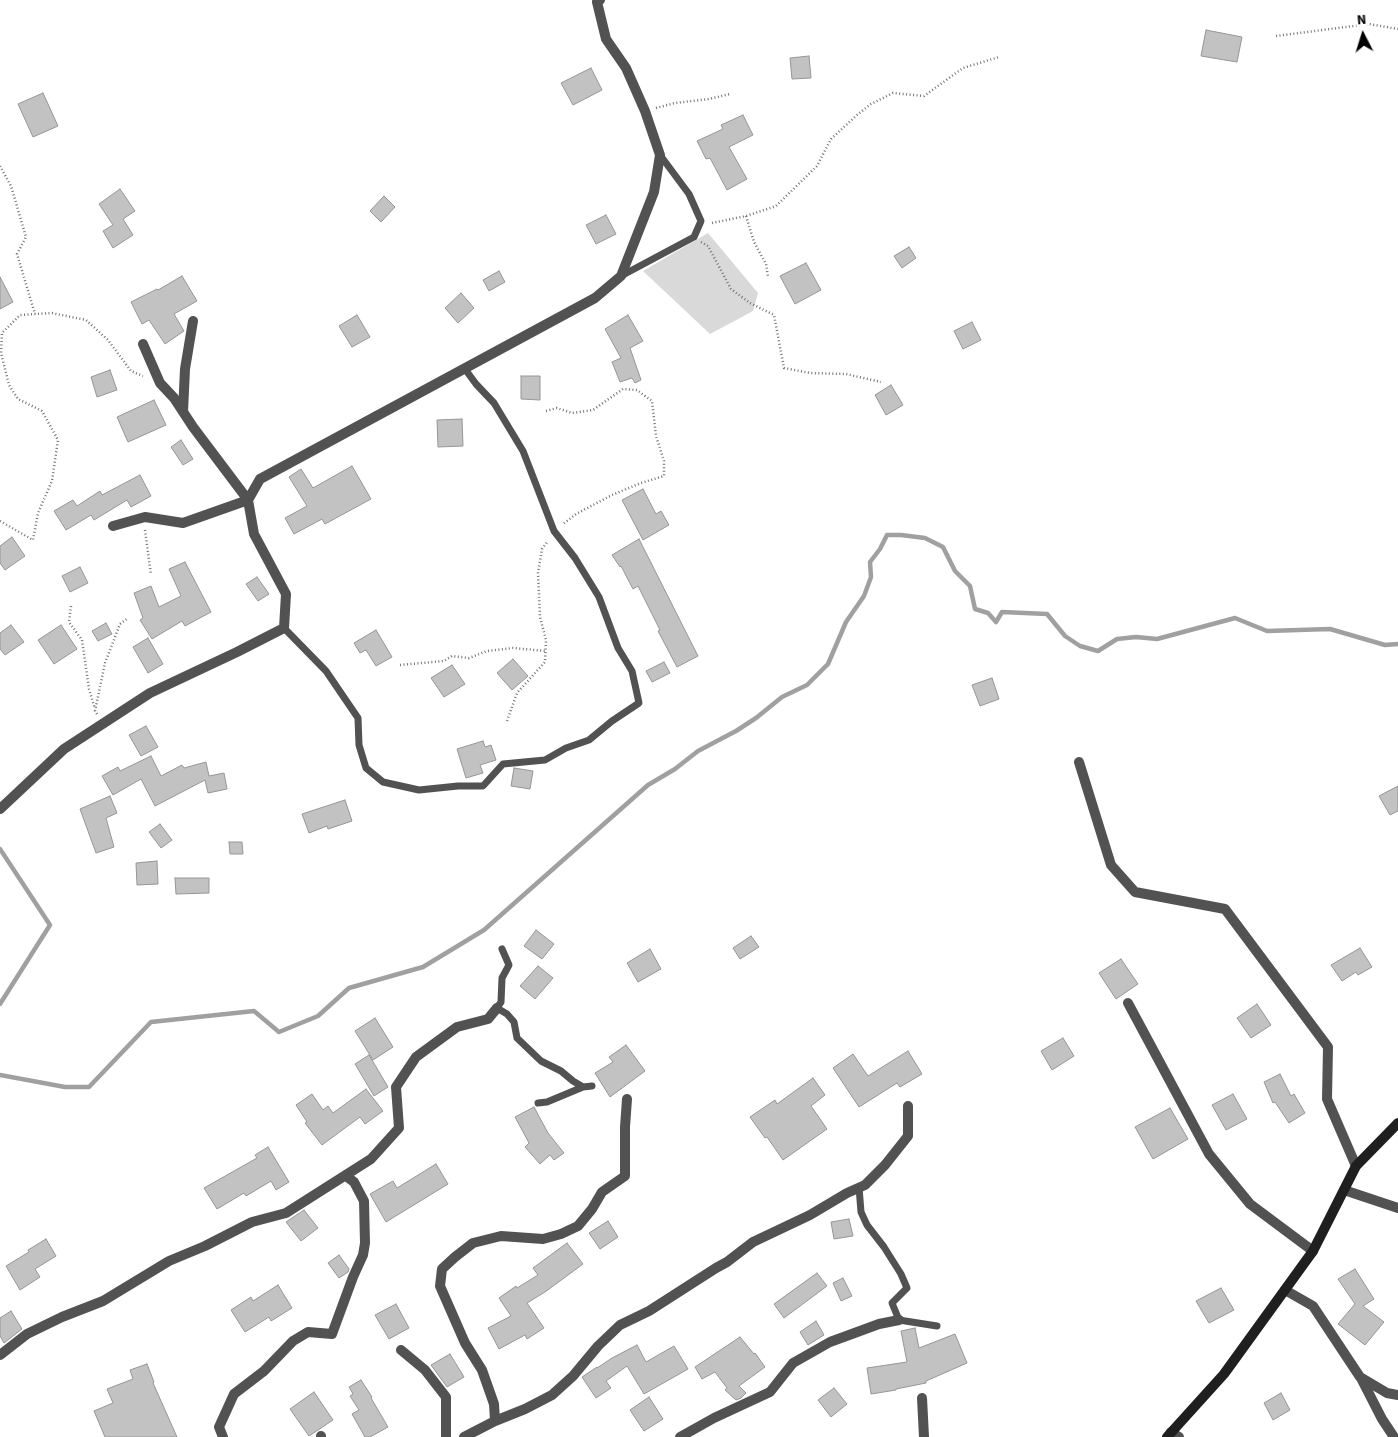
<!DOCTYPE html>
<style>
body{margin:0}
#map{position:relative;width:1398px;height:1437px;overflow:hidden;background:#fff;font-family:"Source Sans 3",sans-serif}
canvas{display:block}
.north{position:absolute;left:1338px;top:10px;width:50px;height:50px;-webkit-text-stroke:4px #fff;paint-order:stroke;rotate:355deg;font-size:14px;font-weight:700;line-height:20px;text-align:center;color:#000}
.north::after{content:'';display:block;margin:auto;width:18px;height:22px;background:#000;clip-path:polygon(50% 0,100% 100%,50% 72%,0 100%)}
</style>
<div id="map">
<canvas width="1398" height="1437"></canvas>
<div class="north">N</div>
</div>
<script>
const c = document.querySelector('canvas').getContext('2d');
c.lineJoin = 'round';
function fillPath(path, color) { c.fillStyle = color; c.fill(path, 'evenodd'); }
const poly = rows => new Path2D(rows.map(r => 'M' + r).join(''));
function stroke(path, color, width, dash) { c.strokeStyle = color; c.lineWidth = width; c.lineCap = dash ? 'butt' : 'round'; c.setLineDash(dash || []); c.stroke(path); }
const green = poly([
 [708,233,758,293,753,311,710,334,643,271]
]);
const stream = poly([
 [0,849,50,925,0,1004],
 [0,1075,65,1087,89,1087,151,1022,254,1011,279,1032,318,1016,349,988,423,967,484,930,648,785,675,769,698,751,736,731,756,718,782,697,807,685,828,664,846,622,864,596,871,577,870,562,880,549,887,535,901,535,925,538,943,547,955,571,970,586,975,609,988,613,996,622,1002,612,1047,614,1065,636,1080,646,1098,651,1117,639,1136,637,1157,639,1235,618,1267,631,1330,629,1385,645,1398,644]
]);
const building = poly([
 [1206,30,1242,37,1237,62,1201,56,1206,30],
 [809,56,811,78,792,79,790,58,809,56],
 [591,68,602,90,573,105,561,83,591,68],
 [43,93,58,126,33,137,18,104,43,93],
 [743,115,753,135,729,147,747,179,727,190,710,158,706,159,697,141,723,129,721,125,743,115],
 [120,189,135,211,123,219,133,235,113,248,103,231,113,225,99,204,120,189],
 [384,196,395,207,381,222,370,211,384,196],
 [606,215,616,234,596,244,586,225,606,215],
 [909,247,916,258,902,268,894,256,909,247],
 [806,263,821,290,795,304,780,276,806,263],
 [499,271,505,282,489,291,483,280,499,271],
 [182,276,197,301,174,314,184,331,165,344,149,320,142,324,131,302,157,289,158,290,182,276],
 [0,277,13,302,0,309,0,277],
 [461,293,474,308,458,323,445,308,461,293],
 [357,315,370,337,352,347,339,326,357,315],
 [628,315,643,341,630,348,641,380,635,383,632,378,620,382,612,362,621,358,605,329,628,315],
 [972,322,981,340,963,349,954,331,972,322],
 [110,370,117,390,97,397,91,377,110,370],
 [521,376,540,376,540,400,521,399,521,376],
 [891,385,903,405,886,415,875,395,891,385],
 [154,400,166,425,128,442,117,417,154,400],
 [462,419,463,446,438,447,437,420,462,419],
 [181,440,193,459,183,465,171,447,181,440],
 [352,466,371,499,325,524,322,519,294,534,285,518,307,506,289,477,301,469,313,488,352,466],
 [140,475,151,496,131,507,127,500,94,520,91,515,66,530,54,511,73,500,77,506,100,491,102,495,140,475],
 [643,489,656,514,661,511,669,525,643,540,622,500,643,489],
 [12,537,25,556,5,570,0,563,0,546,12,537],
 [639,539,698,656,677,667,658,631,660,630,638,586,633,589,621,566,620,567,612,555,639,539],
 [185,562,211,612,185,626,182,621,152,639,140,620,143,618,134,593,151,586,159,607,181,596,169,569,185,562],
 [80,567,88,583,70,592,62,576,80,567],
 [257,577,269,594,258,601,246,584,257,577],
 [106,623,112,634,98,641,92,631,106,623],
 [11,625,24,642,5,655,0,649,0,633,11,625],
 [61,625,77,649,54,664,38,640,61,625],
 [376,630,392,657,376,666,366,650,360,653,354,643,376,630],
 [148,638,163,664,148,673,133,647,148,638],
 [513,659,528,676,512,690,497,673,513,659],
 [664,662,670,673,652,682,646,671,664,662],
 [452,665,465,684,444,697,431,678,452,665],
 [992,678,999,699,980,706,972,685,992,678],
 [146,726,158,747,141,756,129,735,146,726],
 [483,741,485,747,491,745,496,760,480,765,483,773,466,778,457,749,483,741],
 [151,756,161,776,182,765,184,768,206,762,209,776,224,773,227,789,208,793,205,780,155,806,141,779,113,795,102,776,118,767,120,771,151,756],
 [514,768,533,771,530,789,511,786,514,768],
 [1398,786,1398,811,1390,815,1379,796,1398,786],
 [110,796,117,813,106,818,114,847,96,853,80,809,110,796],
 [345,800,352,821,328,829,327,826,309,833,302,814,345,800],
 [160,824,172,840,161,848,149,832,160,824],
 [229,842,242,842,243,854,230,854,229,842],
 [157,861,158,884,137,885,136,863,157,861],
 [175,878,209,878,209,893,176,894,175,878],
 [536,930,554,944,542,959,524,946,536,930],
 [751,936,759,947,740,959,733,948,751,936],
 [1360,948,1372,967,1358,975,1356,972,1342,981,1331,965,1360,948],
 [650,949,661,969,638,982,627,963,650,949],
 [1121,959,1138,984,1116,999,1099,973,1121,959],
 [538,966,553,978,535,999,520,986,538,966],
 [1257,1004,1271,1025,1251,1038,1237,1018,1257,1004],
 [375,1018,393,1047,373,1060,355,1031,375,1018],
 [1063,1038,1074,1056,1052,1070,1041,1051,1063,1038],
 [626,1045,645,1071,610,1097,595,1073,613,1062,609,1057,626,1045],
 [908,1051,922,1074,900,1087,897,1083,859,1107,833,1068,853,1054,868,1076,908,1051],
 [369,1055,388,1087,374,1096,355,1064,369,1055],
 [1280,1074,1291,1096,1294,1094,1305,1113,1289,1123,1275,1102,1273,1103,1264,1082,1280,1074],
 [813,1078,825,1095,811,1106,827,1129,783,1160,767,1137,765,1138,750,1117,775,1100,777,1104,813,1078],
 [366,1089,383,1111,365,1124,360,1117,322,1145,305,1123,307,1122,296,1105,312,1094,323,1110,328,1106,333,1113,366,1089],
 [1233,1094,1247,1119,1226,1130,1212,1105,1233,1094],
 [534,1107,548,1133,564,1153,554,1160,550,1155,540,1164,525,1147,529,1143,515,1117,534,1107],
 [1170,1108,1188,1139,1153,1159,1135,1127,1170,1108],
 [268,1147,289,1182,276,1190,271,1181,246,1196,244,1193,217,1209,204,1188,257,1158,255,1155,268,1147],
 [436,1164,448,1184,386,1222,370,1194,393,1181,397,1188,436,1164],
 [304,1210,318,1228,301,1241,286,1222,304,1210],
 [849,1219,853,1236,834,1239,831,1222,849,1219],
 [608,1221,618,1237,600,1249,589,1233,608,1221],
 [46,1239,56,1256,35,1269,40,1277,20,1290,6,1266,29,1252,28,1250,46,1239],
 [567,1243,583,1264,545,1292,527,1303,544,1328,527,1339,525,1335,499,1349,488,1328,511,1316,499,1298,516,1286,517,1288,538,1275,533,1268,567,1243],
 [339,1255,349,1269,348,1272,339,1278,328,1263,339,1255],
 [1355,1269,1374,1299,1363,1306,1384,1322,1365,1345,1338,1324,1355,1304,1338,1279,1355,1269],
 [817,1273,827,1286,784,1318,774,1304,817,1273],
 [843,1278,852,1296,841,1301,833,1283,843,1278],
 [278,1285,292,1308,271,1321,269,1317,245,1332,231,1310,251,1297,253,1301,278,1285],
 [1221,1288,1234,1310,1209,1323,1196,1301,1221,1288],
 [396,1304,409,1328,389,1339,375,1315,396,1304],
 [11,1311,22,1329,4,1343,0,1336,0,1318,11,1311],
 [816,1321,824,1335,808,1345,800,1332,816,1321],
 [915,1328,919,1348,955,1334,967,1363,926,1381,926,1383,896,1389,896,1390,871,1394,867,1368,907,1362,901,1331,915,1328],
 [740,1337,754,1354,755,1353,765,1367,739,1386,746,1393,741,1398,736,1400,725,1390,727,1388,715,1372,702,1379,695,1367,740,1337],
 [637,1345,646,1362,674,1346,688,1369,644,1394,627,1366,606,1381,611,1388,596,1398,582,1377,597,1367,597,1368,612,1358,637,1345],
 [450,1354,464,1377,447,1387,431,1365,450,1354],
 [147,1364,154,1382,153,1383,177,1437,105,1437,94,1411,113,1403,107,1389,133,1379,130,1370,147,1364],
 [361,1380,372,1397,371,1398,388,1427,370,1437,365,1437,352,1414,359,1410,350,1396,353,1394,349,1387,361,1380],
 [834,1388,847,1404,831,1417,818,1400,834,1388],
 [314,1392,333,1420,309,1436,290,1409,314,1392],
 [1281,1393,1290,1410,1273,1420,1264,1403,1281,1393],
 [649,1397,663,1419,644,1431,630,1410,649,1397]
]);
const path = poly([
 [1276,36,1369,24,1398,29],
 [656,108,675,103,709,99,730,94],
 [0,166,11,186,26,237,17,254,35,314],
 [746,216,754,242,766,264,768,277],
 [712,223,746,216,776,206,817,166,831,139,857,115,871,104,893,93,924,96,963,68,999,57],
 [701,242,708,246,731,289,750,303,774,315,784,368,810,373,846,374,881,382],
 [546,411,557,408,572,413,593,410,623,389,637,390,652,401,656,436,664,461,664,476,641,483,612,495,576,514,563,524],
 [0,521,33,540,38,513,52,481,58,440,42,411,18,399,9,385,1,353,2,333,20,315,52,313,86,320,108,340,131,371,143,376],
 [145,530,151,575],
 [71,606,69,622,82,640,89,689,95,709],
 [400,665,444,661,452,656,469,658,487,651,513,648,546,651],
 [97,714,95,711,105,663,120,624,128,618],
 [507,721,517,693,545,662,546,640,540,617,538,573,542,549,548,541]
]);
const lane = poly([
 [621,276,694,237,701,221,689,194,660,155],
 [284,628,326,671,358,718,359,745,366,768,383,782,419,790,458,786,483,786,503,764,545,760,566,748,589,740,612,721,639,703,632,671,618,648,599,597,575,558,554,531,523,451,494,403,476,384,465,369],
 [502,949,509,965,502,978,501,1002,497,1008,507,1014,514,1022,517,1038,541,1061,561,1071,573,1081,583,1087,592,1086],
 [538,1103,547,1102,583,1087],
 [859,1187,861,1212,867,1225,884,1247,901,1274,907,1288,892,1303,899,1320,937,1326]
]);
const street = poly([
 [183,412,185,369,193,321],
 [113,526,145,517,183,523,248,500,193,427,174,398,160,383,143,344],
 [1079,762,1111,865,1135,892,1225,909,1328,1047,1327,1099,1356,1166],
 [0,809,64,749,150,693,237,652,284,628,286,594,254,534,248,500,260,479,595,298,621,276,654,192,660,155,645,111,626,68,606,39,597,2,600,0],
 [1128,1003,1209,1154,1250,1204,1313,1251],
 [1344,1190,1398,1208],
 [1285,1290,1313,1306,1360,1377,1387,1393,1398,1395],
 [401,1350,425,1370,446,1397,446,1437],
 [0,1355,27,1334,62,1317,103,1301,169,1261,205,1246,252,1222,286,1213,371,1159,399,1128,396,1087,416,1057,457,1027,488,1019,497,1008],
 [1361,1378,1382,1419,1394,1437],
 [922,1398,924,1437],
 [495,1421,525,1409,552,1395,573,1376,598,1346,620,1325,649,1311,716,1268,727,1262,753,1242,810,1215,847,1193,865,1185,885,1165,908,1136,908,1106],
 [1171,1432,1179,1437],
 [321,1436,321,1437],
 [223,1437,219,1427,234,1394,264,1371,293,1341,308,1332,332,1334,353,1277,363,1255,365,1243,364,1201,354,1182,346,1176],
 [464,1437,495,1421,494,1404,482,1370,465,1343,440,1286,442,1269,455,1257,473,1243,501,1236,543,1239,561,1234,578,1226,592,1209,602,1192,625,1176,625,1127,627,1099],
 [680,1437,714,1418,770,1392,793,1363,830,1342,879,1324,899,1320]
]);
const secondary = poly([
 [1167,1437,1224,1374,1313,1251,1356,1166,1398,1123]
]);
fillPath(green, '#d9d9d9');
stroke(stream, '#a0a0a0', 4.5);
fillPath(building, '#c2c2c2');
stroke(building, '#969696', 1);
stroke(path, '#747474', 2.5, [1, 2.5]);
stroke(lane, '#525252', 7);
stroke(street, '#525252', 10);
stroke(secondary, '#1f1f1f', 10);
</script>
